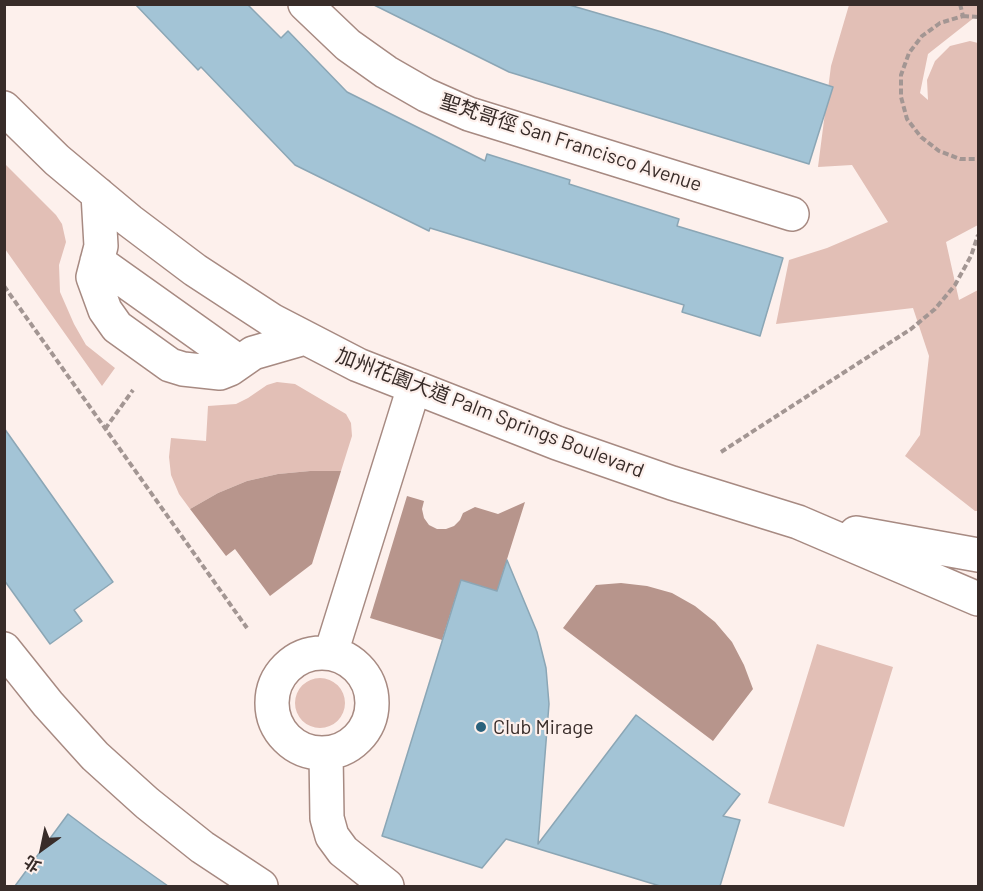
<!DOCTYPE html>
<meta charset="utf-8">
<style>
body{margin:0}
#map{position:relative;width:983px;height:891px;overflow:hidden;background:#fdf0ec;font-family:Barlow,"Noto Sans TC",sans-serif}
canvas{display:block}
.frame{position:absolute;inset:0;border:6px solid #382c29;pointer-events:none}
.north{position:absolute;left:12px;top:819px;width:60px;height:60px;-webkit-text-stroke:4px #fdf0ec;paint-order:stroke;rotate:213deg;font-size:16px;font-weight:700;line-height:24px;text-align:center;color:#382c29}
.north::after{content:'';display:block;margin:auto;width:21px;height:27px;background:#382c29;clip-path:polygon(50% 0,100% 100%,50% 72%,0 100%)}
</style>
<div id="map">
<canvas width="983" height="891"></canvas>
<div class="frame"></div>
<div class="north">北</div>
</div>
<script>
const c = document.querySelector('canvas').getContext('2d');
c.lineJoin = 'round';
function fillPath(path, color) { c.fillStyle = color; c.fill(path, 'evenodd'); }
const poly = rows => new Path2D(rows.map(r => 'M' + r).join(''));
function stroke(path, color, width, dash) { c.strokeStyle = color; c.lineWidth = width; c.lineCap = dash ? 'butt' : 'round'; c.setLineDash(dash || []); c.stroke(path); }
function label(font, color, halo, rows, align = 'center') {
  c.font = font + ' Barlow,"Noto Sans TC",sans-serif'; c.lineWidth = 4.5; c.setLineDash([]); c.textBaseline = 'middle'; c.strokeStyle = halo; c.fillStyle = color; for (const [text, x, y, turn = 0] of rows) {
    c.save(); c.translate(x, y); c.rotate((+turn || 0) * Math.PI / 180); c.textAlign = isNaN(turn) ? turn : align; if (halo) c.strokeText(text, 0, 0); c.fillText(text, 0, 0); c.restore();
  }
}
const green = poly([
 [849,5,978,5,978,18,975,17,928,54,920,93,928,100,927,80,935,61,950,46,970,41,978,43,978,225,946,242,959,300,978,290,978,511,975,511,905,456,920,435,929,356,913,308,776,324,789,260,827,248,888,222,852,165,818,167,831,66],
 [5,164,56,215,62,224,66,242,59,265,60,292,74,324,86,345,115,368,102,386,5,249],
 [277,382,295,384,346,414,351,423,352,436,341,471,310,471,278,474,247,481,218,493,190,509,179,494,171,475,169,457,171,438,206,441,208,406,236,404,248,398,267,385],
 [817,644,893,667,844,827,768,803],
 '295 703a25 25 0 1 1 50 0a25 25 0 1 1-50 0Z'
]);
const water = poly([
 [310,471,341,471,312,564,270,596,235,549,226,556,190,509,218,493,247,481,278,474],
 [407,496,424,501,422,509,424,518,429,525,437,529,446,529,454,526,460,520,463,513,475,507,498,514,525,502,497,591,461,580,442,640,370,618],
 [621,583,647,586,672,593,695,606,715,622,732,642,744,665,753,689,713,741,563,628,596,585]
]);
const building = poly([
 [135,4,247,4,281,38,288,31,347,92,485,161,487,154,570,180,569,184,679,219,677,226,783,258,760,336,682,312,684,305,430,228,429,231,295,165,201,67,198,70,135,4],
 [372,4,566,4,662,32,833,87,809,164,509,72,372,4],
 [4,428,113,582,74,610,82,621,50,644,4,580,4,428],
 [507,560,537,632,546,668,549,704,538,844,636,715,740,794,723,816,740,820,720,886,660,886,506,839,482,868,382,836,461,580,497,591,507,560],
 [68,814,100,838,168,886,15,886,68,814]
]);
const path = poly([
 [960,4,963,16,940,23,922,36,909,53,901,75,901,97,907,119,921,137,939,151,960,159,978,159],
 [963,16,978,17],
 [4,286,247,628],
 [105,429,133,390],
 [721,452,911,329,935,309,955,285,971,256,978,235]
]);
const minor = poly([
 [305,4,348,45,386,72,426,95,469,114,792,214],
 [4,108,57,160,130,221,195,270,273,321,358,365,557,443,672,483,798,522,978,599],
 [98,194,101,246,93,277,105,310,117,327,170,365,183,369,220,373,230,369,253,353,305,338],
 [97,261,239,362],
 [856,533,978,555],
 [4,649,48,704,95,756,147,803,202,847,261,886],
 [331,653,414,387],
 '272 703a50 50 0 1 1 100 0a50 50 0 1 1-100 0Z',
 [326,753,327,818,332,836,343,851,387,886]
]);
const markers = [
 [481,727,6,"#2a617c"]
];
const streetNames = [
 ["聖梵哥徑 San Francisco Avenue",571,143,18],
 ["加州花園大道 Palm Springs Boulevard",490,413,21]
];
const poiNames = [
 ["Club Mirage",493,727]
];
fillPath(green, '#e2bfb6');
fillPath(water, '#b7958c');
fillPath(building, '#a3c4d6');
stroke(building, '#8ba6b5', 1.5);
stroke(minor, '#a78a82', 36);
stroke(path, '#a39693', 4, [6, 3]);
stroke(minor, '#fff', 33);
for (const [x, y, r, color] of markers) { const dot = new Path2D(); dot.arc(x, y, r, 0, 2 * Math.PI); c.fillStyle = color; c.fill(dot); stroke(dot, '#fdf0ec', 2); }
label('20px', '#382c29', '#fdf0ec', streetNames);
label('20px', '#382c29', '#fdf0ec', poiNames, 'left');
</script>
